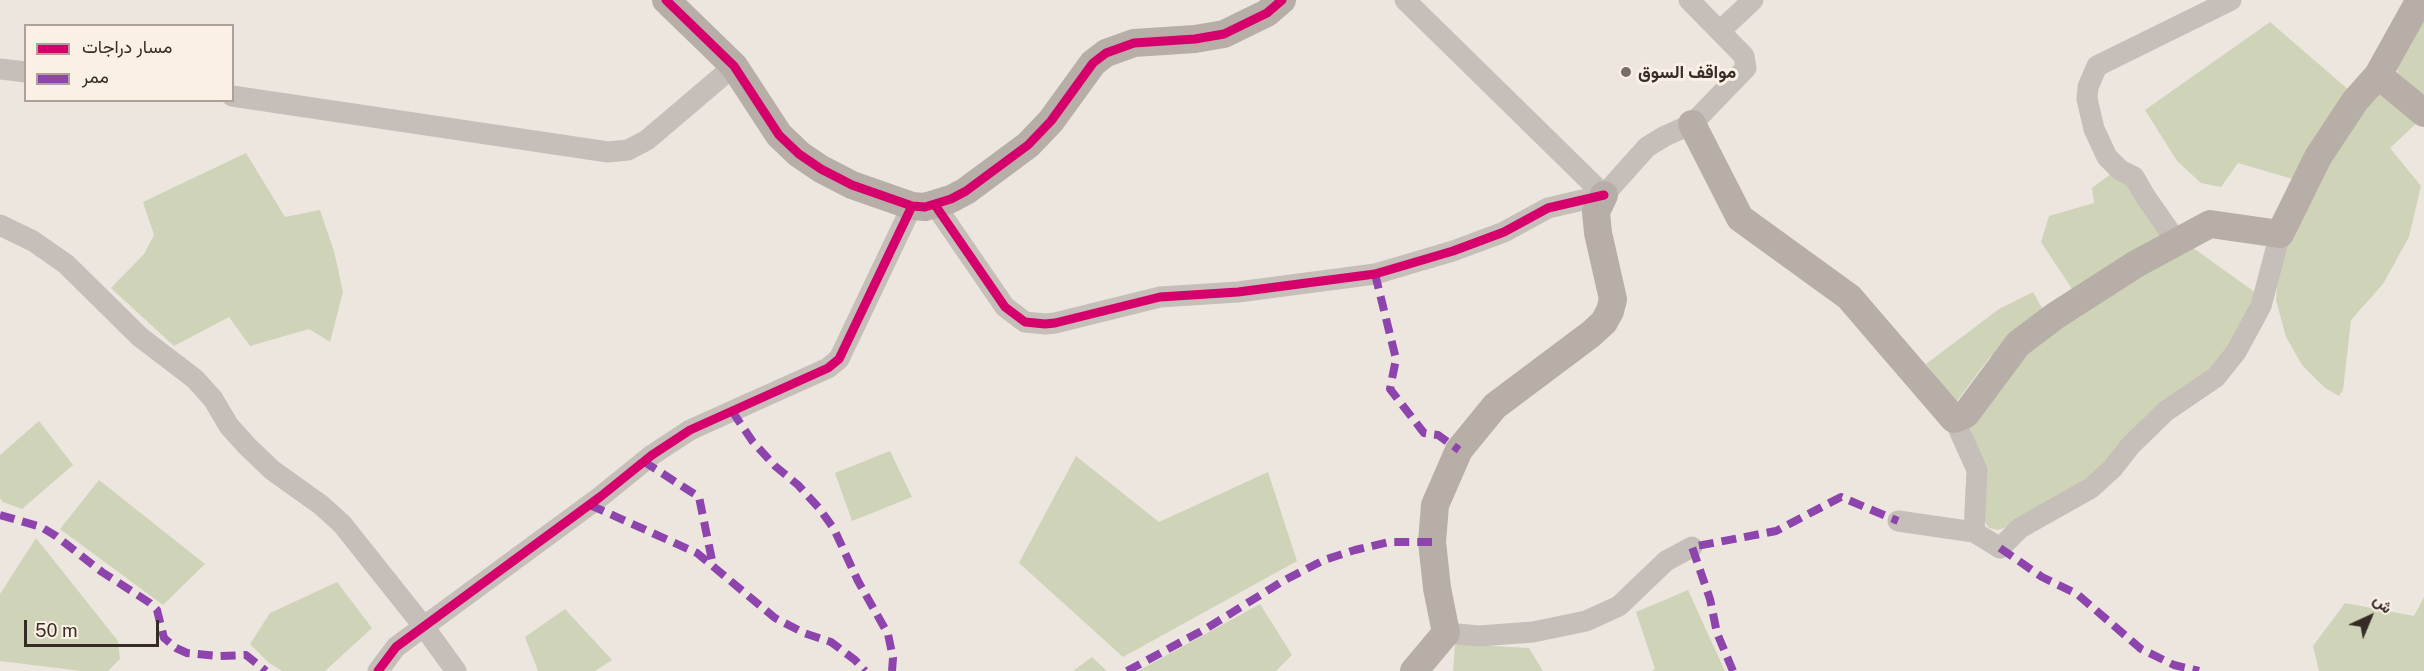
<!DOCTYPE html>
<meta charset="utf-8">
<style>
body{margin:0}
#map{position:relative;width:2424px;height:671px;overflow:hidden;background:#ede6df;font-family:"Public Sans",Vazirmatn,sans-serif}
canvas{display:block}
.legend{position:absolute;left:24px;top:24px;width:210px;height:78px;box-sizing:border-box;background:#fbf0e5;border:2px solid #ada199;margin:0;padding:8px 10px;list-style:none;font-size:18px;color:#372b26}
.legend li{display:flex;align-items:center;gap:12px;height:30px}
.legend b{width:30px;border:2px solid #ada199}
.north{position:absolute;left:2340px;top:587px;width:60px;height:60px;-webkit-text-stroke:4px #fbf0e5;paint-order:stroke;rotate:44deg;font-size:16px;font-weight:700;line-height:24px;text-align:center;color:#372b26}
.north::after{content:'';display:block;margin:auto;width:21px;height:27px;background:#372b26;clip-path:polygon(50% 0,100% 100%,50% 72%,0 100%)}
.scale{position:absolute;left:24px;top:620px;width:135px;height:27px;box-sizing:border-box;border:3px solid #372b26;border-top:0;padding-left:8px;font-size:18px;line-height:21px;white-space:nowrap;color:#372b26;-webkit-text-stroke:4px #fbf0e5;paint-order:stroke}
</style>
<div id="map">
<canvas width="2424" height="671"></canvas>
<ul class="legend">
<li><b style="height:8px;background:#d6006c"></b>مسار دراجات</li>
<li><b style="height:8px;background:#8e44ad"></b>ممر</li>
</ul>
<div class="north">ش</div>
<div class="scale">50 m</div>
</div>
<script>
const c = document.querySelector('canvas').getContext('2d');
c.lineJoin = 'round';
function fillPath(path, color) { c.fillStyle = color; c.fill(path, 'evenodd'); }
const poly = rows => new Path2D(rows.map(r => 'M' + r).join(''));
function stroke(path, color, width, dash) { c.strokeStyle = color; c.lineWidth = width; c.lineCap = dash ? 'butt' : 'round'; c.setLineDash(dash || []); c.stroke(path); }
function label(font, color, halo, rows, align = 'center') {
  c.font = font + ' "Public Sans",Vazirmatn,sans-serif'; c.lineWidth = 6; c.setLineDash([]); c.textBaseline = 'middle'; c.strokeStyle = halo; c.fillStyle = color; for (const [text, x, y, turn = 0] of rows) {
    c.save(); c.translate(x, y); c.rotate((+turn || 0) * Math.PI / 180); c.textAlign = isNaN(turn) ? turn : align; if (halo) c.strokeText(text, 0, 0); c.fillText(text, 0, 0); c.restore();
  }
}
const green = poly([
 [2424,6,2424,97,2398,73,2394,55],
 [2270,22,2350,91,2296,180,2238,163,2221,187,2201,183,2177,161,2145,110],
 [2379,85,2420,120,2390,148,2421,186,2409,237,2383,284,2351,320,2343,390,2339,396,2325,388,2302,365,2286,337,2276,300,2279,260,2290,228],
 [246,153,285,217,320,210,334,251,343,292,330,342,309,329,250,346,229,317,174,346,111,288,144,254,154,235,143,202],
 [2116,170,2168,238,2072,289,2041,242,2049,216,2094,203,2092,188],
 [2189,245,2259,295,2218,365,2088,481,2013,525,1998,530,1989,528,1982,518,1967,426,2020,352],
 [2033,292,2045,313,1989,358,1954,405,1926,364,1999,309],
 [39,421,73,465,22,509,3,502,0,498,0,455],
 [890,451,912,497,852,521,835,473],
 [1076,456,1159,522,1268,472,1297,561,1123,657,1019,563],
 [99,480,205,564,163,605,60,529],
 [36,538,118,641,120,659,108,671,81,671,0,661,0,594],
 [337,582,372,628,325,671,282,671,269,663,250,644,270,613],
 [1688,590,1713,645,1725,671,1652,671,1655,669,1636,612],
 [2424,597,2424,671,2319,671,2313,646,2345,603,2414,616],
 [1260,604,1292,655,1276,671,1138,671],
 [565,609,612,660,595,671,538,671,525,637],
 [1455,644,1529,648,1543,671,1453,671],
 [1092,657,1107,671,1073,671]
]);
const street = poly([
 [1405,0,1604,195,1647,147,1665,136,1692,124,1746,68,1744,56,1689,0],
 [1720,31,1753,0],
 [0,69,26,72],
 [232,96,608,152,628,150,647,140,734,66],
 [935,205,1005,307,1025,322,1045,324,1055,323,1160,297,1238,292,1375,274,1453,251,1504,232,1548,208,1604,195],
 [0,225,33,241,66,264,140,337,195,379,213,399,229,426,247,446,272,470,321,505,342,524,424,627,456,671],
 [2177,242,2145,196,2134,177,2120,170,2107,157,2094,129,2087,99,2088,87,2097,66,2231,0],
 [1898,521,1974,532,1977,470,1954,419],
 [1974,532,2000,548,2020,528,2091,488,2113,468,2130,446,2166,411,2216,377,2236,352,2261,306,2280,234],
 [1446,633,1479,636,1533,632,1586,621,1619,606,1666,561,1692,547],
 [378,671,396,647,600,497,652,455,690,430,828,368,839,359,912,206]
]);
const secondary = poly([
 [666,0,734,66,779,135,799,154,821,169,852,185,912,206,925,207,951,199,966,191,1028,145,1051,121,1093,63,1106,53,1134,43,1195,39,1224,34,1267,13,1282,0],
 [2378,75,2417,5,2424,3],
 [1692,124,1740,218,1849,297,1954,419,1966,414,2018,344,2055,316,2136,264,2210,224,2280,234,2318,157,2355,101,2378,75,2424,113],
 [1414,671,1446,633,1437,588,1432,542,1435,505,1459,450,1495,406,1591,334,1604,322,1610,311,1613,299,1598,233,1596,212,1604,195]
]);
const quiet = poly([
 [1375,274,1396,359,1390,389,1424,433,1438,435,1459,450],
 [732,411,753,442,775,466,798,485,819,508,834,529,858,581,888,634,893,658,892,671],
 [643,461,699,497,713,565],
 [590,505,697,553,775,618,804,633,831,642,855,660,865,671],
 [0,515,41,527,56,536,102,572,150,603,157,610,164,638,176,648,187,653,219,656,246,655,266,671],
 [2000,548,2042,577,2077,594,2141,649,2174,665,2199,671],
 [1127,671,1207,628,1283,581,1324,560,1355,550,1389,542,1432,542],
 [1733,671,1717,633,1710,599,1692,547,1776,531,1841,497,1898,521]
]);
const cycleway = poly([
 [666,0,734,66,779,135,799,154,821,169,852,185,912,206,925,207,951,199,966,191,1028,145,1051,121,1093,63,1106,53,1134,43,1195,39,1224,34,1267,13,1282,0],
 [935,205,1005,307,1025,322,1045,324,1055,323,1160,297,1238,292,1375,274,1453,251,1504,232,1548,208,1604,195],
 [378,671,396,647,600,497,652,455,690,430,828,368,839,359,912,206]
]);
const markers = [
 [1626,72,6,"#776c67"]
];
const poiNames = [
 ["مواقف السوق",1638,72]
];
fillPath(green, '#cfd3b8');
stroke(street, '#c6beb8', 21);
stroke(secondary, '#b7aea8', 28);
stroke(quiet, '#8e44ad', 8, [15, 8]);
stroke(cycleway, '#d6006c', 9);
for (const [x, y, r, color] of markers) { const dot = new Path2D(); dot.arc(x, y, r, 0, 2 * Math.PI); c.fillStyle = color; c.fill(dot); stroke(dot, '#fbf0e5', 2); }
label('bold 18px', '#372b26', '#fbf0e5', poiNames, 'left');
</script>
